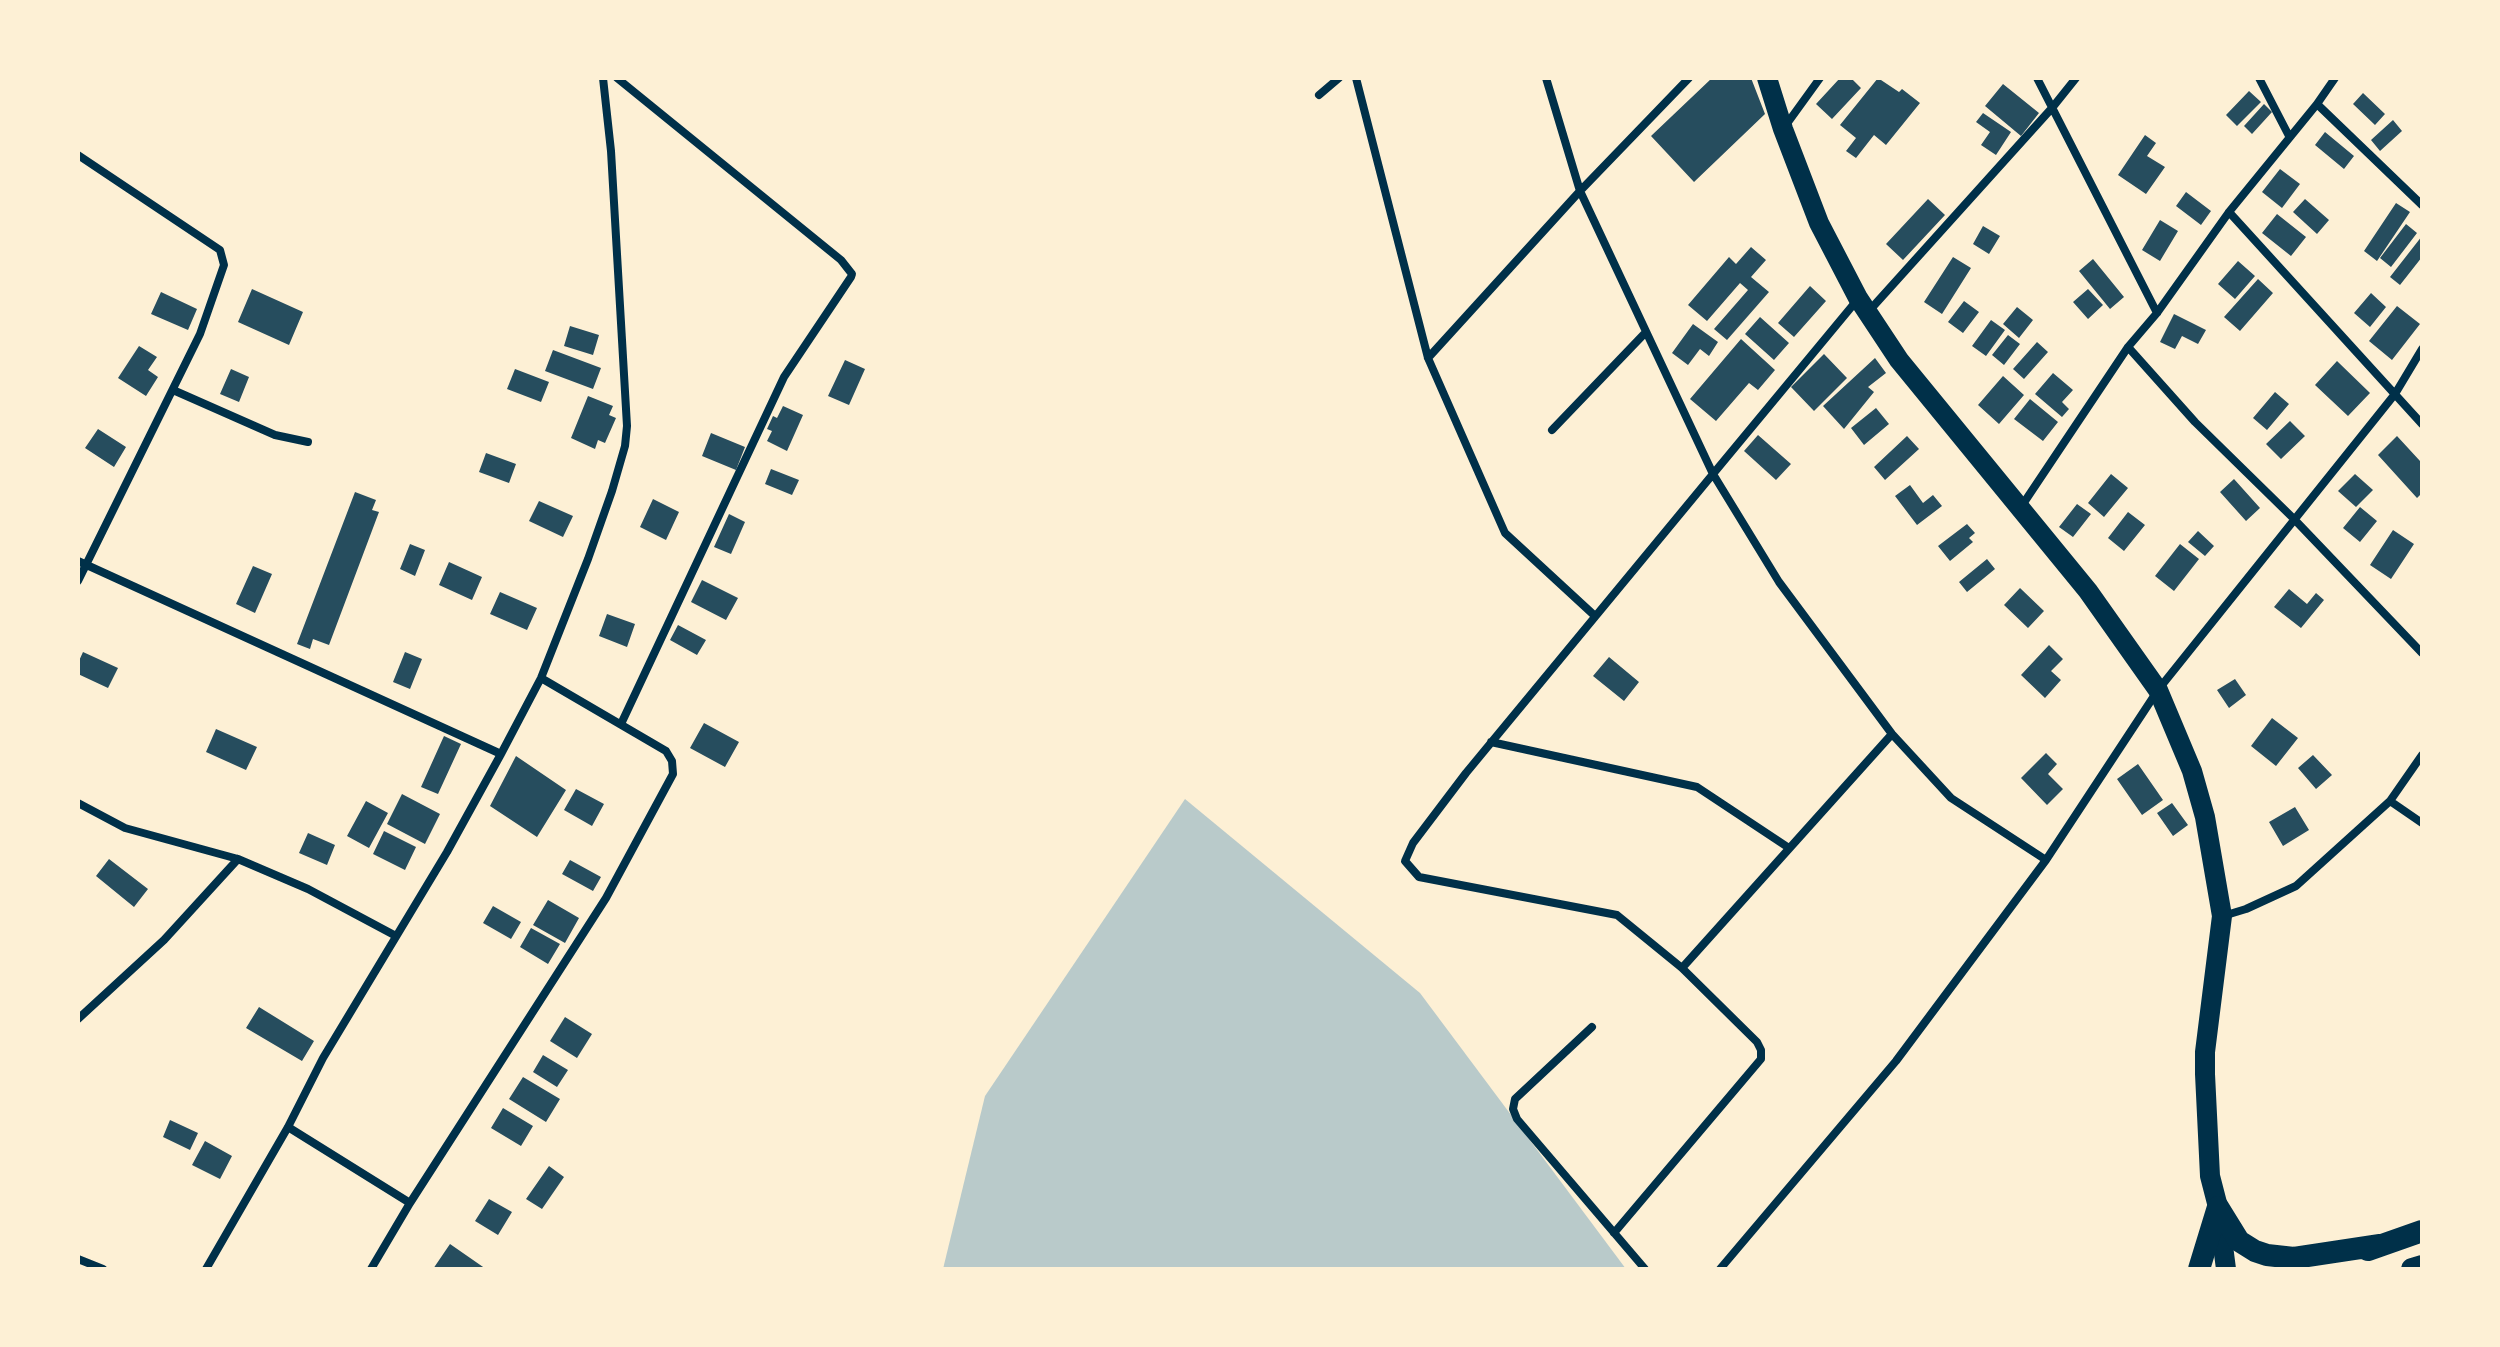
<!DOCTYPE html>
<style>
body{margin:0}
#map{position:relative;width:2500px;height:1347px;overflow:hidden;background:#fdf0d5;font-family:"Fira Sans",sans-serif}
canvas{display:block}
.frame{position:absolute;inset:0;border:80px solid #fdf0d5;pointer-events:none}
</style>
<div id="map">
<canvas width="2500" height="1347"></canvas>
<div class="frame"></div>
</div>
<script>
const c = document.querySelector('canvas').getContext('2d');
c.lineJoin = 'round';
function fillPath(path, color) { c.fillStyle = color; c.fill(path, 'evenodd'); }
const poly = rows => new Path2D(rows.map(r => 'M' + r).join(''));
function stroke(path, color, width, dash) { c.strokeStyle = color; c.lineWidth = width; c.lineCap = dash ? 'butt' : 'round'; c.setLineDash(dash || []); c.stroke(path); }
const green = poly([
 [1185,799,1420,993,1626,1269,943,1269,985,1096]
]);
const building = poly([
 [1712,78,1751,78,1765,114,1694,182,1651,136],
 [1840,78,1851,78,1861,88,1832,119,1816,104],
 [1878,78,1899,92,1902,89,1920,103,1886,145,1874,135,1856,158,1846,151,1856,138,1840,125],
 [2003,84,2039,113,2021,136,1985,106],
 [2249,91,2261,102,2237,126,2226,115],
 [2363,93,2385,114,2375,125,2353,104],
 [2264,104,2272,112,2252,134,2244,126],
 [1983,113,2011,132,1996,155,1981,145,1990,132,1976,122],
 [2393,120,2402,131,2380,151,2371,140],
 [2325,132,2354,156,2344,169,2315,145],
 [2145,135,2156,143,2147,156,2165,167,2146,194,2118,175],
 [2280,169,2300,184,2282,208,2262,192],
 [2186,192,2211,211,2201,225,2176,206],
 [1928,199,1945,215,1903,260,1886,244],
 [2305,199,2329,220,2317,234,2293,212],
 [2396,203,2410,212,2377,261,2364,251],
 [2277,214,2306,237,2291,256,2262,233],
 [2160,220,2178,231,2160,261,2142,250],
 [2406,224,2417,233,2391,267,2380,258],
 [1983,226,2000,236,1989,254,1973,244],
 [2422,236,2422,257,2400,285,2390,277],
 [1751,247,1766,260,1751,277,1769,292,1727,340,1714,329,1748,290,1740,283,1707,321,1688,305,1729,257,1736,264],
 [1953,257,1971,268,1942,314,1924,302],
 [2093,259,2124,297,2110,309,2079,271],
 [2238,261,2255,276,2235,299,2218,284],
 [2258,279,2273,293,2240,331,2224,317],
 [1810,286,1826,301,1794,337,1778,323],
 [252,289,303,312,289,345,238,322],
 [2088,289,2103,305,2088,319,2073,302],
 [161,292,197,309,188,330,151,314],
 [2371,293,2386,307,2370,327,2354,313],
 [1964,301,1979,312,1963,333,1948,322],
 [2397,306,2420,324,2392,360,2369,341],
 [2017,307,2033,320,2019,338,2003,324],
 [2174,314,2206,330,2198,344,2182,336,2175,349,2160,342],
 [1760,317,1789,343,1774,360,1745,334],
 [1991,320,2005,330,1986,356,1972,346],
 [1693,324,1718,342,1709,356,1700,349,1688,365,1672,353],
 [570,326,599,335,593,355,564,346],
 [2008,335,2020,344,2004,365,1992,355],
 [1741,339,1775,370,1758,390,1749,383,1716,421,1690,399],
 [2037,342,2048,352,2024,379,2013,369],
 [139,346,157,357,148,370,158,377,146,396,118,378],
 [553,350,601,368,593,389,545,371],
 [1824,354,1847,378,1814,411,1791,387],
 [1875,358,1886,373,1868,387,1874,392,1844,429,1823,406],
 [845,360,865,369,849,405,828,396],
 [2337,361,2370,393,2348,416,2315,385],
 [231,369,249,377,239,402,220,394],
 [515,369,549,382,541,402,507,389],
 [2053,373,2073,390,2062,402,2069,409,2062,417,2035,394],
 [2003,376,2024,395,1999,424,1978,405],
 [2275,392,2289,404,2267,430,2253,418],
 [588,396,613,406,609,415,616,418,605,443,598,440,595,449,571,438],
 [2030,399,2058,422,2043,441,2014,419],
 [783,406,803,415,787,451,767,441,772,431,767,429,773,416,777,418],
 [1876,408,1889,424,1864,445,1851,428],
 [2290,421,2305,436,2281,459,2266,444],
 [98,429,126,447,114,467,85,448],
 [711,433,745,447,736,470,702,456],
 [1758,435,1791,464,1776,480,1744,451],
 [1907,436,1919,449,1885,480,1874,467],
 [2397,436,2420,461,2422,459,2422,493,2417,498,2378,455],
 [486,453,516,464,509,483,479,472],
 [771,469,799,480,792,495,765,484],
 [2111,474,2128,488,2104,517,2088,503],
 [2355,474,2373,490,2356,507,2338,491],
 [2234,479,2260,508,2246,521,2220,492],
 [1910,485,1923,503,1933,495,1942,506,1917,525,1895,496],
 [355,492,376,500,372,510,379,512,329,645,313,639,310,649,297,644],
 [653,499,679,512,666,540,640,527],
 [539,501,573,516,563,537,529,521],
 [2077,504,2091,514,2073,537,2059,527],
 [2360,507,2377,521,2360,542,2343,528],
 [2128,512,2145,525,2124,551,2108,538],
 [729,514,745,522,731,554,714,547],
 [1967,524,1975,533,1969,538,1973,542,1950,561,1938,546],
 [2393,530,2414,544,2391,579,2370,565],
 [2198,531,2214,546,2205,556,2188,542],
 [410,544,425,550,415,576,400,569],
 [2180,544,2199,559,2174,591,2155,576],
 [1987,559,1995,569,1967,592,1959,582],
 [449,562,482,577,472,600,439,585],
 [253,566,272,574,255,613,236,604],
 [702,580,738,598,726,620,691,602],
 [2020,588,2044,611,2028,628,2004,605],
 [2289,589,2307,604,2316,593,2324,600,2301,628,2274,607],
 [500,592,537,608,527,630,490,614],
 [607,614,635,624,627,647,599,636],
 [678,625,706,640,697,655,670,640],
 [2049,645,2063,659,2051,671,2061,680,2045,698,2021,675],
 [83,652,118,668,108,688,78,674,78,663],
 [405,652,422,659,410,689,393,682],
 [1609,657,1639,682,1624,701,1593,676],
 [2235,679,2246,695,2229,708,2217,690],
 [2272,718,2298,738,2276,766,2251,746],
 [704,723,739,742,725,767,690,748],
 [216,729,257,747,246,770,206,752],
 [444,736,461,744,438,794,421,787],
 [2046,753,2057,764,2048,774,2063,789,2047,805,2021,778],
 [2313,755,2332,775,2316,789,2298,768],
 [516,756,566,790,537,837,490,806],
 [2138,764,2163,800,2142,815,2117,779],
 [576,789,604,804,592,826,564,810],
 [402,794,440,814,425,844,387,824],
 [366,801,388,813,369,848,347,836],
 [2172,803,2188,825,2173,836,2157,813],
 [2295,807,2309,830,2283,846,2269,822],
 [384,831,416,847,405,870,373,854],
 [308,833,335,845,327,865,299,853],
 [109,859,148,889,134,907,96,876],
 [570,860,601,877,593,891,562,874],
 [548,900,579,918,565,943,533,925],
 [493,906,521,922,511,939,483,923],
 [531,928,560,944,548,964,520,947],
 [259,1007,314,1041,302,1061,246,1028],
 [565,1017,592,1034,577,1058,550,1041],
 [543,1055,568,1070,557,1087,533,1072],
 [523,1077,560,1099,546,1122,509,1099],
 [503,1108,533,1126,521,1146,491,1128],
 [170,1120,198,1133,190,1150,163,1137],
 [205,1141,232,1156,220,1179,192,1165],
 [549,1166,564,1177,542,1209,526,1199],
 [489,1199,512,1212,498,1235,475,1221],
 [450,1244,486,1269,433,1269]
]);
const minor = poly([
 [617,78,841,260,852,274,851,277,784,377,621,724],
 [1356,78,1428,358,1505,533,1595,616],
 [1546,78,1580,191,1713,474,1466,773,1413,843,1405,861,1419,877,1617,915,1682,968,1757,1042,1761,1050,1761,1059,1614,1233],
 [2037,78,2157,313],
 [2259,78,2289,136],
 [1319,95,1339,78],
 [2317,104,2422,205],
 [1786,125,1820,78],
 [78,155,220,250,224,265,200,334,78,581],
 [2229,212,2422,424],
 [1858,299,1713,474,1779,582,1892,734,1951,798,2046,860],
 [1869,311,2052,108,2076,78],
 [2128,347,2195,422,2293,518,2422,653],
 [1428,358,1580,191,1689,78],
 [173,390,275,435,308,442],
 [1552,430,1646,332],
 [2021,507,2128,347,2157,313,2229,212,2317,104,2335,78],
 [78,561,501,754],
 [1491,742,1697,787,1789,848],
 [2390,801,2422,823],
 [78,803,125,828,238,859,164,940,78,1019],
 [238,859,308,889,396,936],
 [2223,916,2246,909,2296,886,2390,801,2422,755],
 [1682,968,1892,734],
 [1592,1027,1515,1099,1513,1109,1517,1119,1645,1269],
 [288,1127,410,1203],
 [78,1259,103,1269],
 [206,1269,288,1127,323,1058,447,852,501,754,541,678,588,559,612,491,625,446,627,426,611,151,603,78],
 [371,1269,410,1203,606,898,673,774,672,761,666,751,541,678],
 [1720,1269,1896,1061,2046,860,2158,690,2395,394,2422,349]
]);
const primary = poly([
 [1767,78,1783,129,1819,223,1858,298,1899,360,2088,591,2158,690,2192,771,2205,817,2222,916,2205,1052,2205,1074,2210,1176,2218,1207,2226,1269]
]);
const trunk = poly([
 [2218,1207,2239,1241,2255,1251,2267,1255,2294,1258,2380,1245],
 [2368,1250,2422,1231],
 [2199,1269,2218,1207],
 [2412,1269,2422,1266]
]);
fillPath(green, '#b9caca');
fillPath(building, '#264d5e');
stroke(minor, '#003049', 8);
stroke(primary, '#003049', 20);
stroke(trunk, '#003049', 22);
</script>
